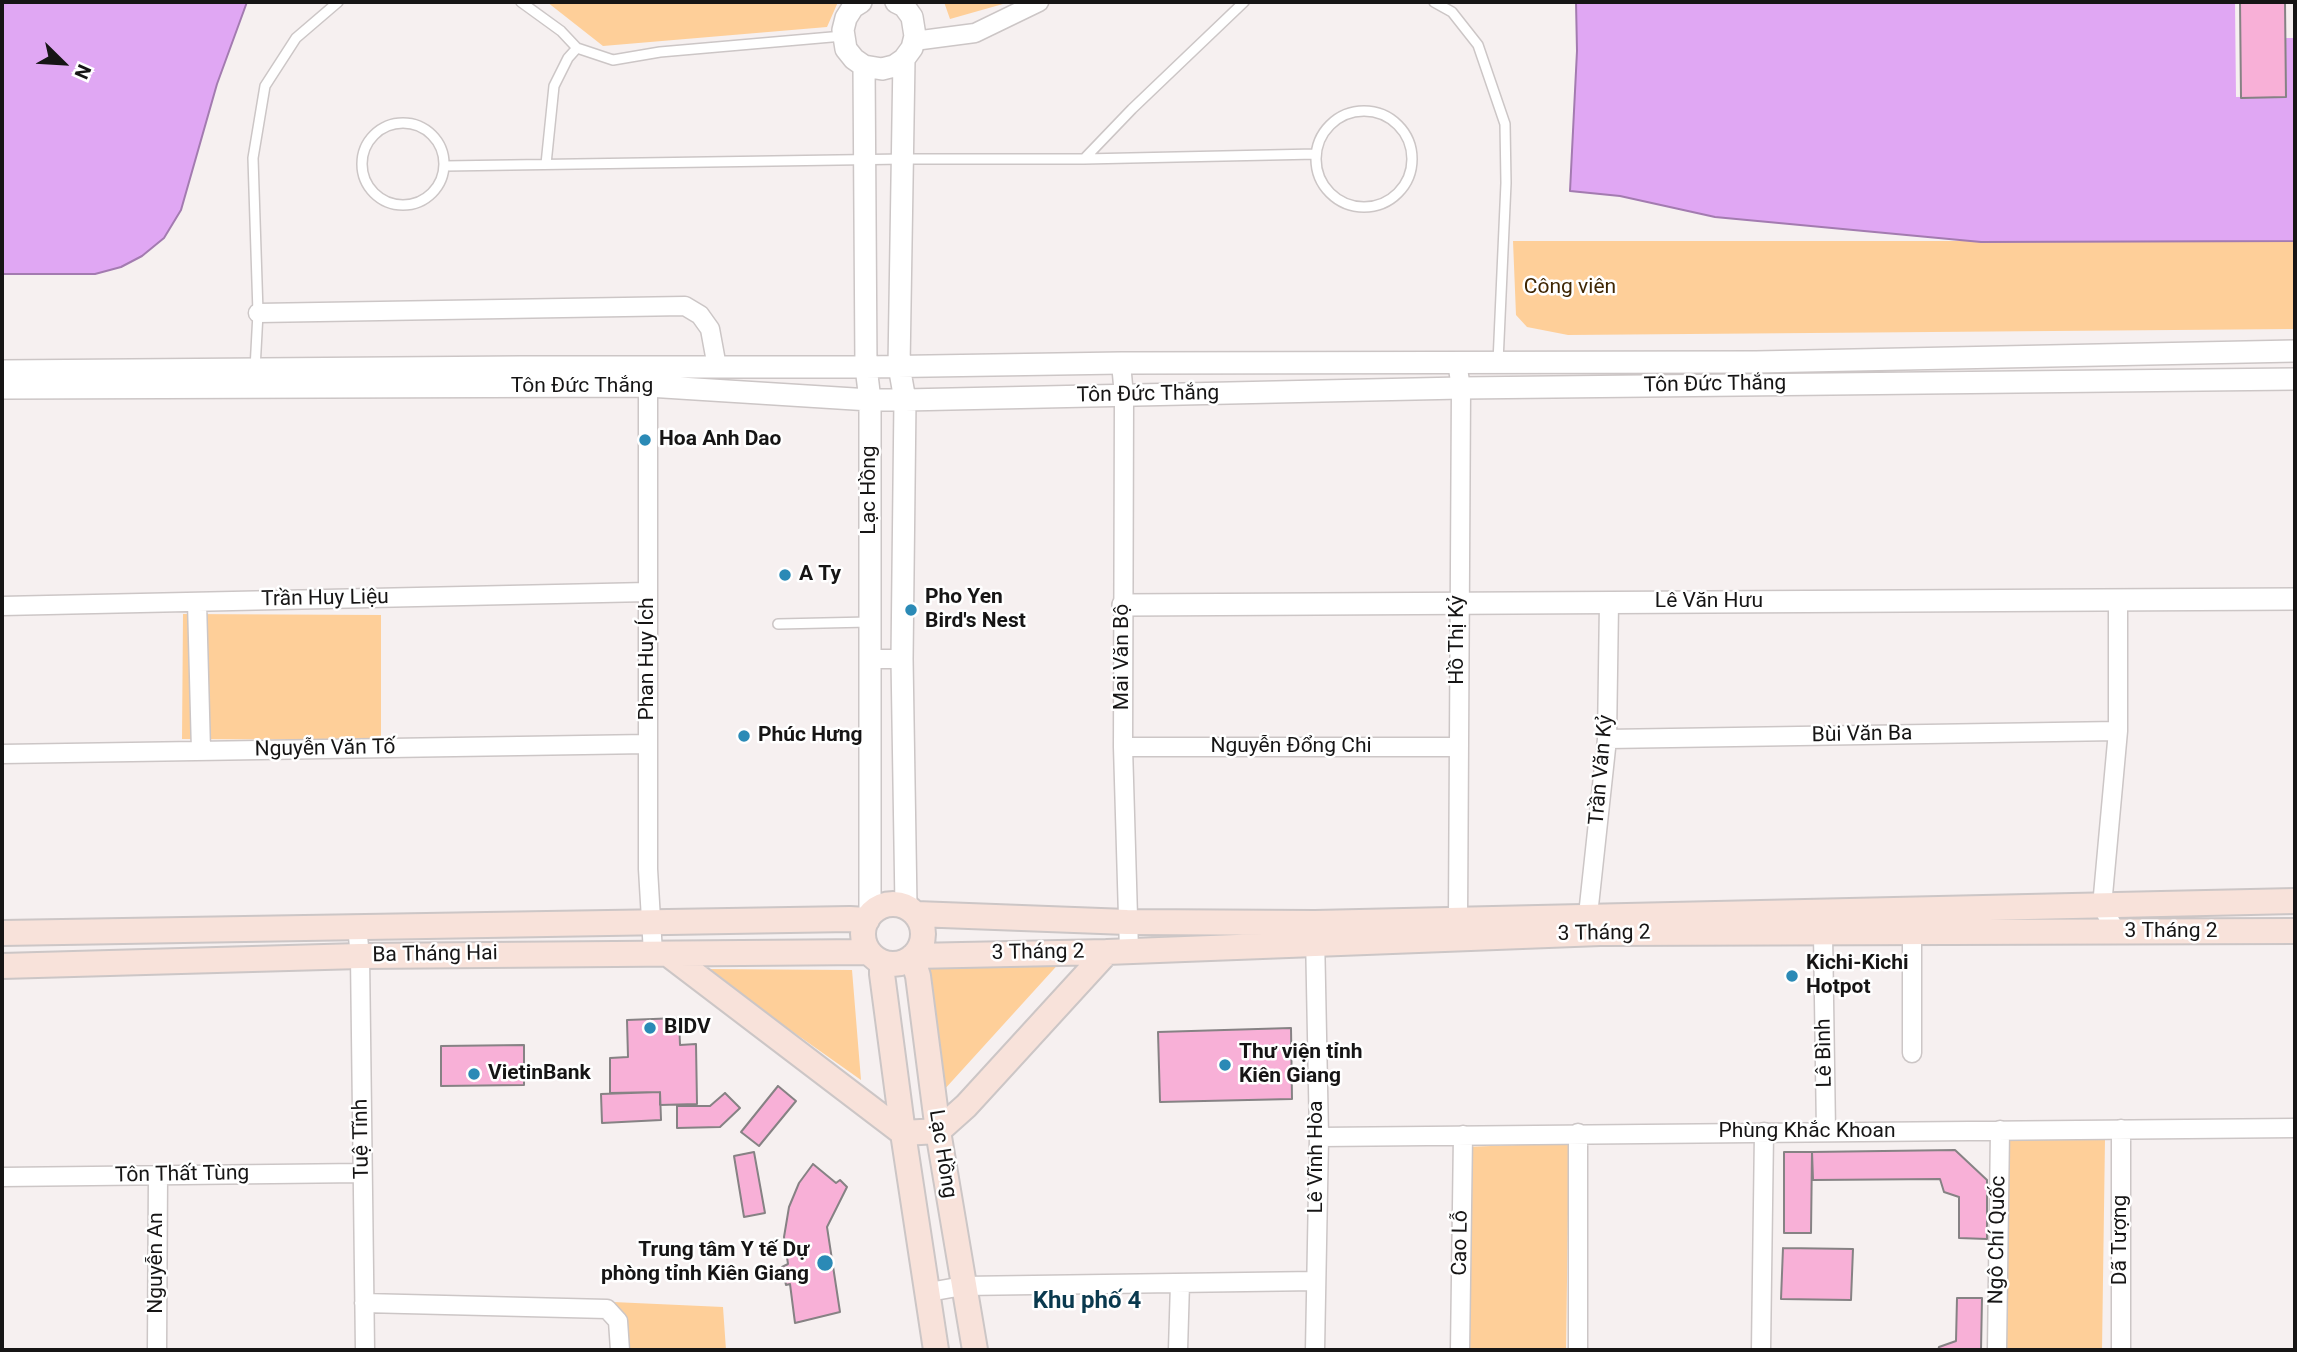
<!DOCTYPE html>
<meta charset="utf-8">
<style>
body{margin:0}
#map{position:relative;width:2297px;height:1352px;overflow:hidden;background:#f6f0f0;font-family:Roboto,sans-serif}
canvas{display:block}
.frame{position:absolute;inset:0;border:4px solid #161515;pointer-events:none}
.north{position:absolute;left:28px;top:28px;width:70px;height:70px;-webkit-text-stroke:5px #fff;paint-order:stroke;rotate:114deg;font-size:19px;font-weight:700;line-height:28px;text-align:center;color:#161515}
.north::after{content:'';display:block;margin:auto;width:24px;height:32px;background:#161515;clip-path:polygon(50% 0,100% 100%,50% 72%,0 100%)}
</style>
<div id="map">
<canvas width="2297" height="1352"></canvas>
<div class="frame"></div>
<div class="north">N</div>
</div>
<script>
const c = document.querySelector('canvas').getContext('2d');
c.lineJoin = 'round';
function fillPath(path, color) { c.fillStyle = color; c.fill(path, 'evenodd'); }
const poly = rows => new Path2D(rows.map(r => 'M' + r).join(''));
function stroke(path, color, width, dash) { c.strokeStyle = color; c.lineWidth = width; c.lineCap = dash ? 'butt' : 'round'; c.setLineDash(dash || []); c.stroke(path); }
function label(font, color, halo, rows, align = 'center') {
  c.font = font + ' Roboto,sans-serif'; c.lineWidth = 5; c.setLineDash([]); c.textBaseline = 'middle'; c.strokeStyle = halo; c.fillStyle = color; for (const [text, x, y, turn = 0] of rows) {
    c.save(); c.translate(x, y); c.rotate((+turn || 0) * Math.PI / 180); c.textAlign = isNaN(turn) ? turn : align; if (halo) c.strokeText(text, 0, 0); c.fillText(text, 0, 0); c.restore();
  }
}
const green = poly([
 [547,2,838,2,827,27,603,46],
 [944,2,1010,2,950,19],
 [1513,241,2295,241,2295,329,1568,335,1527,327,1516,315],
 [183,614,381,615,381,740,182,739],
 [1063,959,943,1091,924,963],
 [704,969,852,970,861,1080],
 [2000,1139,2105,1139,2102,1350,1996,1350],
 [1569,1143,1566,1350,1462,1350,1465,1147],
 [613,1302,723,1307,726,1350,612,1350]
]);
const water = poly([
 [2,2,247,2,217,84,181,210,164,238,142,256,121,267,95,274,2,274,2,2],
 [1576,2,2295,2,2295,241,1981,242,1715,217,1620,196,1570,191,1577,51,1576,2]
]);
const pier = poly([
 [2235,2,2295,2,2295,38,2284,38,2284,96,2236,97]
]);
const building = poly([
 [2240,2,2285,2,2286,97,2241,98,2240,2],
 [679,1018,680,1045,696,1044,697,1104,660,1105,660,1092,610,1093,610,1058,628,1057,627,1020,679,1018],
 [1291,1028,1292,1099,1160,1102,1158,1032,1291,1028],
 [524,1045,524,1085,441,1086,441,1046,524,1045],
 [778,1086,796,1101,759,1146,741,1132,778,1086],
 [660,1092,661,1120,602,1123,601,1094,660,1092],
 [725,1093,740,1108,720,1127,677,1128,677,1106,710,1106,725,1093],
 [1955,1150,1987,1180,1987,1239,1959,1238,1959,1197,1944,1192,1940,1179,1813,1180,1812,1152,1955,1150],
 [754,1152,765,1213,744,1217,734,1156,754,1152],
 [1784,1152,1812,1152,1811,1233,1784,1233,1784,1152],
 [813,1164,836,1183,840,1180,847,1187,827,1227,840,1312,795,1323,790,1284,786,1285,782,1267,788,1264,784,1237,789,1207,799,1183,813,1164],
 [1783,1248,1853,1249,1851,1300,1781,1299,1783,1248],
 [1957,1298,1982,1298,1981,1350,1938,1350,1939,1347,1956,1341,1957,1298]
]);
const service = poly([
 [521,2,561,31,577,48,613,60,660,52,843,36],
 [1434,2,1452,12,1478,45,1505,124,1506,183,1498,362],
 '1316 159a48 48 0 1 1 96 0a48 48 0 1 1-96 0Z',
 '362 164a41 41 0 1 1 82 0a41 41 0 1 1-82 0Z',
 [1084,159,1132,109,1244,2],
 [546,164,554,86,568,58,577,48],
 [445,166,904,159,1084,159,1316,154],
 [255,369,258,313,253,158,265,86,296,38,338,2],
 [778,624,869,622]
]);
const minor = poly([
 [914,41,975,33,1039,2],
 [258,313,685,306,700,315,710,329,717,367],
 [1457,362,1461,388,1458,918],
 [1121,363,1124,396,1123,747,1129,951],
 [645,376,648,386,648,869,653,953],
 [197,602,201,751],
 [2,606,648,592],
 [871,659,902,659],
 [1607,739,2118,731],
 [1123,747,1459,747],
 [2,754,648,744],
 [1816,923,1823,933,1826,1132],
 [1595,926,1588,915,1607,739,1609,603],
 [357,927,360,956,365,1350],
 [2116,932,2102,906,2118,731,2118,599],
 [1912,1053,1912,932],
 [1319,1137,2295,1128],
 [2,1177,362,1173],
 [929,1292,963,1286,1316,1281],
 [364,1303,607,1309,618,1321,620,1350],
 [157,1350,158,1175],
 [1178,1350,1180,1283],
 [1315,1350,1319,1137,1315,934],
 [1460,1350,1463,1135],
 [1578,1350,1578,1133],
 [1761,1350,1764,1132],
 [1997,1350,2000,1130],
 [2121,1350,2121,1129]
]);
const tertiary = poly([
 [861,2,853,7,846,18,843,30,846,49,854,59,864,66,882,69,894,66,904,59,912,48,915,36,912,17,904,6,896,2],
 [904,59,899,366,905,400,902,659,906,906],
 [864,66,866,367,870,400,870,914],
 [2,371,520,367,866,367,1121,363,1756,362,2295,351],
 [2,388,648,386,870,400,905,400,1461,388,2295,379],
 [1123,605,2295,599]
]);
const secondary = poly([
 '863 934a30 30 0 1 1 60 0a30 30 0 1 1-60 0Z',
 [916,914,1127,922,1315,923,2295,901],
 [2,933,850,919,867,920],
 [668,954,903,1133,938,1131,966,1106,1107,952],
 [914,956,1107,952,1600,933,2295,931],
 [912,957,918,976,938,1131,975,1350],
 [882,962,882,974,903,1133,936,1350],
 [2,966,360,956,869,952]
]);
const markers = [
 [645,440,7,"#2b8ab6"],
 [785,575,7,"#2b8ab6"],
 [911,610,7,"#2b8ab6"],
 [744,736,7,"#2b8ab6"],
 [1792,976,7,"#2b8ab6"],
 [650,1028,7,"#2b8ab6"],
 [1225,1065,7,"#2b8ab6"],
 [474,1074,7,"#2b8ab6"],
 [825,1263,9,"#2b8ab6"]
];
const parkNames = [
 ["Công viên",1570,288]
];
const streetNames = [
 ["Tôn Đức Thắng",1715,385,-1],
 ["Tôn Đức Thắng",582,387],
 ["Tôn Đức Thắng",1148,395,-1],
 ["Lạc Hồng",870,490,-90],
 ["Trần Huy Liệu",325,599,-1],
 ["Lê Văn Hưu",1709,602],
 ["Hồ Thị Kỷ",1458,640,-90],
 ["Mai Văn Bộ",1123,657,-90],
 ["Phan Huy Ích",648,659,-90],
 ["Bùi Văn Ba",1862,735,-1],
 ["Nguyễn Đổng Chi",1291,747],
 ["Nguyễn Văn Tố",325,749,-1],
 ["Trần Văn Kỷ",1602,770,-85],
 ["3 Tháng 2",2171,932],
 ["3 Tháng 2",1604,934,-1],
 ["3 Tháng 2",1038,953,-1],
 ["Ba Tháng Hai",435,955,-1],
 ["Lê Bình",1825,1053,-91],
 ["Phùng Khắc Khoan",1807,1132],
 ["Tuệ Tĩnh",362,1139,-91],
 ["Lạc Hồng",942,1154,81],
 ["Lê Vĩnh Hòa",1317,1157,-90],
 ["Tôn Thất Tùng",182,1175,-1],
 ["Ngô Chí Quốc",1998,1240,-89],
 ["Dã Tượng",2121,1240,-90],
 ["Cao Lỗ",1461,1243,-89],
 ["Nguyễn An",157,1263,-90]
];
const poiNames = [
 ["Hoa Anh Dao",659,440],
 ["A Ty",799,575],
 ["Pho Yen",925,598],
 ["Bird's Nest",925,622],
 ["Phúc Hưng",758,736],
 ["Kichi-Kichi",1806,964],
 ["Hotpot",1806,988],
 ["BIDV",664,1028],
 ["Thư viện tỉnh",1239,1053],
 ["Kiên Giang",1239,1077],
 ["VietinBank",488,1074],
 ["Trung tâm Y tế Dự",809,1251,"right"],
 ["phòng tỉnh Kiên Giang",809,1275,"right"]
];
const quarterNames = [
 ["Khu phố 4",1087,1302]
];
fillPath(green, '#fecf99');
fillPath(water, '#e0a7f3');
stroke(water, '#a37bb0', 2);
fillPath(pier, '#f6f0f0');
fillPath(building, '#f8b0d7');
stroke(building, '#868284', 2);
stroke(service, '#ccc6c6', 12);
stroke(minor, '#ccc6c6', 21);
stroke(tertiary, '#ccc6c6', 24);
stroke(secondary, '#ccc6c6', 28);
stroke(service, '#fff', 9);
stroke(minor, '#fff', 18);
stroke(tertiary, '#fff', 21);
stroke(secondary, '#f8e2da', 24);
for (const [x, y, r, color] of markers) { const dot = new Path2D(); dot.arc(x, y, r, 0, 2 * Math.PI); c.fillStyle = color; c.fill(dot); stroke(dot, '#fff', 2.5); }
label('21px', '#3f2603', '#fff', parkNames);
label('21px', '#161515', '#fff', streetNames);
label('bold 21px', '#161515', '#fff', poiNames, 'left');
label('bold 24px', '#0a394e', '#fff', quarterNames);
</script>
